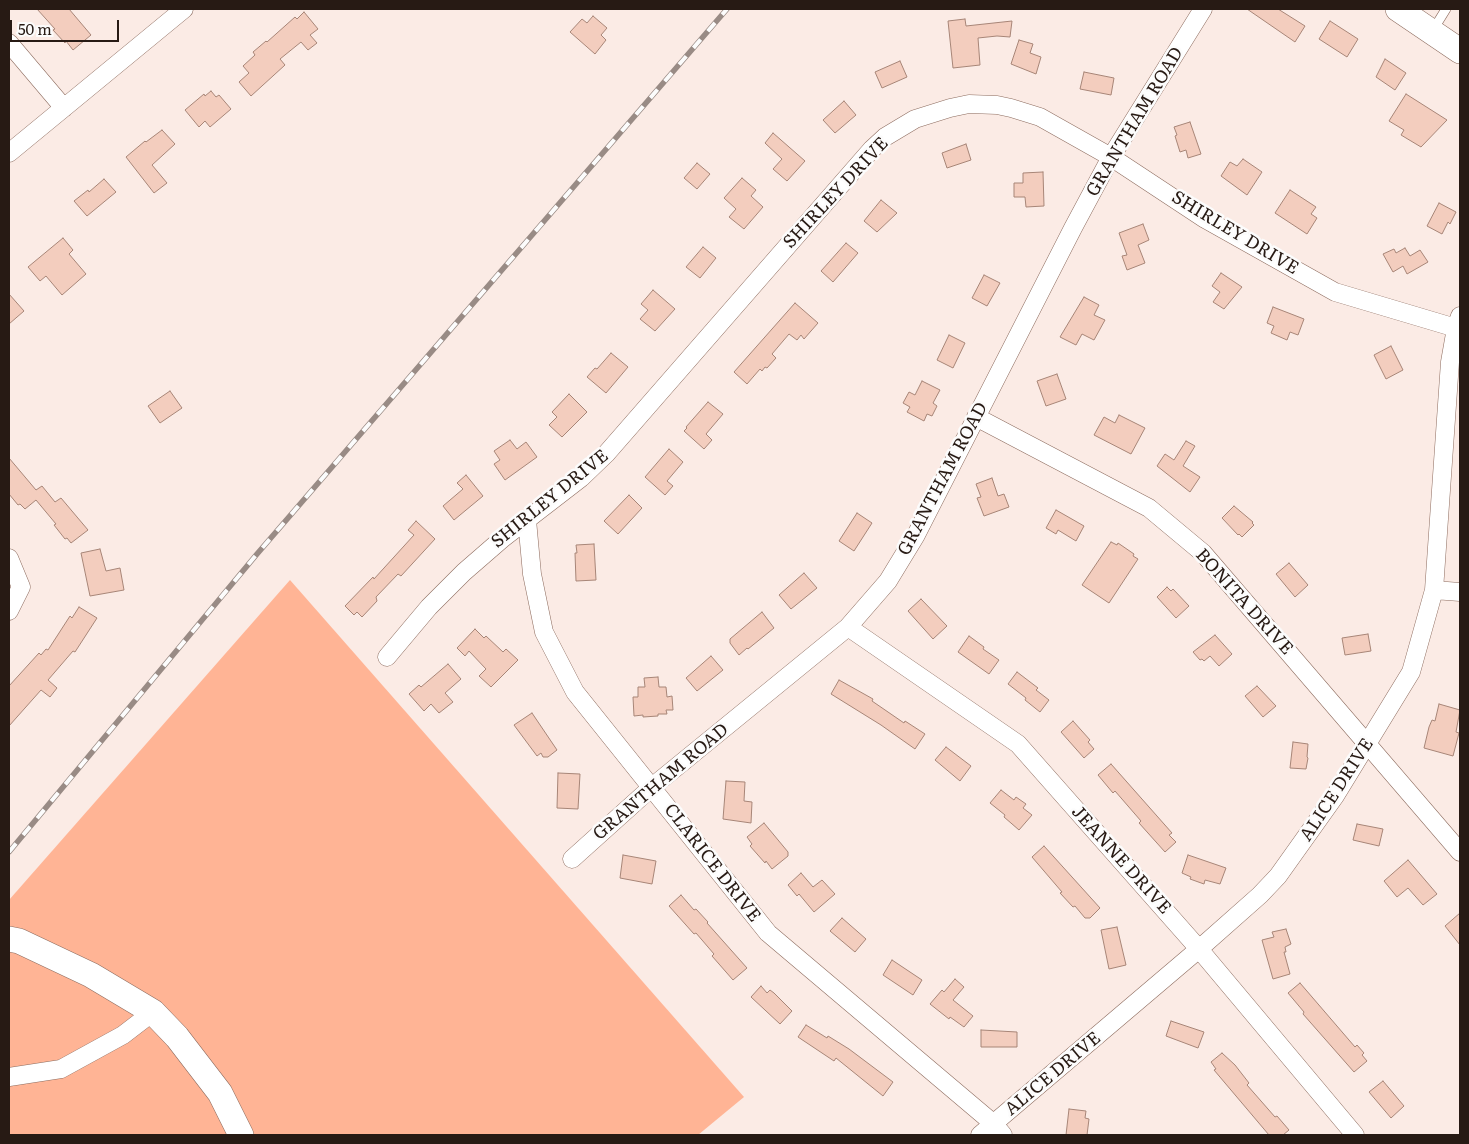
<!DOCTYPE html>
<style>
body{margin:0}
#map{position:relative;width:1469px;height:1144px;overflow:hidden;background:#fbebe5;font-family:Literata,serif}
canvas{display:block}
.frame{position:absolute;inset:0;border:10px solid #271a14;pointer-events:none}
.scale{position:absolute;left:10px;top:20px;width:109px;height:22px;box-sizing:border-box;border:2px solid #271a14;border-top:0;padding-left:6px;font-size:15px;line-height:18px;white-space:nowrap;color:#271a14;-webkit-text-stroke:4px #fcfcfc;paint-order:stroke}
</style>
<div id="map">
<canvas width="1469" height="1144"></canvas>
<div class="frame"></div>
<div class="scale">50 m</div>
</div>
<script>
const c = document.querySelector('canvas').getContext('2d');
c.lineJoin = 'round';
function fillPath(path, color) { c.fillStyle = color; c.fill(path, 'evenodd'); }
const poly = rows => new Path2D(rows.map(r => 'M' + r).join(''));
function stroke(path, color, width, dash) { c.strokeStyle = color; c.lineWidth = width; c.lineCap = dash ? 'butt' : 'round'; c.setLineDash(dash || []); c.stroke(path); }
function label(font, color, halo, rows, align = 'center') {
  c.font = font + ' Literata,serif'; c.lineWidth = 5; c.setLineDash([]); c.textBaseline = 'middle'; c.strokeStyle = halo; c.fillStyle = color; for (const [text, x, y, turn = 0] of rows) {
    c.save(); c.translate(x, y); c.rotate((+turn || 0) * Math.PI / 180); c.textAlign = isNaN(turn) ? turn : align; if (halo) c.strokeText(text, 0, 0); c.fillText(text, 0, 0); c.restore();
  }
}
const green = poly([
 [290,580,744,1097,698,1135,9,1135,9,900]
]);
const building = poly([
 [37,9,69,9,91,35,73,50,66,41,65,43,53,30,55,29,37,9],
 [1247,9,1278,9,1305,26,1295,42,1247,9],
 [304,12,318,29,310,35,317,43,308,50,301,42,280,59,285,65,251,96,239,82,249,73,243,66,255,55,253,52,266,41,267,42,295,17,297,19,304,12],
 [593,16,607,28,601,35,606,40,595,54,570,32,582,19,587,23,593,16],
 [965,19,966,26,1012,21,1010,37,997,36,978,38,980,65,953,68,948,21,965,19],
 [1330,21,1358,39,1347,57,1319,39,1330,21],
 [1019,40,1033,44,1030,53,1041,57,1036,74,1011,64,1019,40],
 [1385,59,1406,73,1395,90,1376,77,1385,59],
 [900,61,907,77,882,88,875,72,900,61],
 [1084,72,1114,78,1111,95,1080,89,1084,72],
 [211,91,216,97,219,95,231,109,210,127,205,121,199,127,185,110,204,94,205,96,211,91],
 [1406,94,1447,120,1421,147,1401,135,1404,130,1389,121,1406,94],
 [844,101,856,115,835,133,823,120,844,101],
 [1190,122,1201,154,1188,158,1186,150,1180,152,1175,136,1177,135,1174,127,1190,122],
 [162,130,175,144,152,165,167,183,154,193,126,157,145,141,146,142,162,130],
 [773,133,805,161,787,181,773,169,782,159,765,143,773,133],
 [966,144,971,160,947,168,942,153,966,144],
 [1243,159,1262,172,1247,195,1221,176,1230,162,1237,166,1243,159],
 [697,163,710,174,697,189,684,178,697,163],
 [1043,172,1044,206,1026,207,1025,197,1014,197,1014,183,1023,183,1023,173,1043,172],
 [742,178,756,190,751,196,763,207,744,229,729,217,736,209,724,198,742,178],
 [104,179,116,192,87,216,74,201,88,190,89,192,104,179],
 [1290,190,1316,207,1311,214,1317,218,1307,234,1275,213,1290,190],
 [881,200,897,213,877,232,864,221,881,200],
 [1439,203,1456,212,1450,224,1448,222,1442,234,1427,226,1439,203],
 [1143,224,1149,240,1138,245,1145,263,1127,270,1122,256,1127,255,1119,233,1143,224],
 [63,238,73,250,69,254,86,274,62,295,46,276,40,281,28,267,63,238],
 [846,243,858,253,833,282,821,271,846,243],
 [703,247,716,258,700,278,686,267,703,247],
 [1405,248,1410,256,1420,250,1428,262,1407,274,1403,266,1393,272,1383,254,1394,249,1396,253,1405,248],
 [1221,273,1242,287,1224,309,1213,302,1220,292,1212,286,1221,273],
 [984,275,1000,283,987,306,972,298,984,275],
 [653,290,675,309,655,331,640,319,648,310,641,304,653,290],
 [9,294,24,311,9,324,9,294],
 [1084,297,1099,305,1094,315,1105,320,1094,340,1082,334,1076,345,1060,337,1084,297],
 [795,303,818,323,804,339,801,335,797,340,789,334,772,354,776,358,767,368,765,367,762,371,760,369,747,384,734,372,795,303],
 [1273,307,1304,319,1298,335,1290,332,1287,340,1271,333,1274,326,1267,323,1273,307],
 [949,335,965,343,953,368,937,360,949,335],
 [1391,346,1403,370,1386,379,1374,355,1391,346],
 [611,353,628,367,606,393,587,377,595,368,597,369,611,353],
 [1057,374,1066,399,1046,406,1037,381,1057,374],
 [922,381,940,390,933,403,937,406,932,416,927,414,924,421,907,412,910,407,903,403,909,392,915,395,922,381],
 [170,391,182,408,160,423,148,406,170,391],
 [569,394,587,412,562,437,549,425,557,417,552,412,569,394],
 [708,402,723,414,706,434,712,440,704,449,684,431,687,428,686,427,708,402],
 [1119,415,1145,428,1131,454,1094,435,1104,417,1115,423,1119,415],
 [510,440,517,449,526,442,537,457,505,480,494,464,500,460,494,451,510,440],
 [1186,441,1195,446,1183,466,1200,477,1190,492,1157,466,1165,454,1174,460,1186,441],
 [669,449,683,462,667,481,673,486,665,495,645,477,669,449],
 [9,458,36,490,42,486,55,502,61,498,88,530,71,543,67,538,65,539,54,525,56,524,36,500,25,509,20,504,18,505,9,494,9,458],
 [466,475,483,496,454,520,443,506,463,489,457,483,466,475],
 [992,478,998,496,1004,494,1009,507,984,516,977,498,981,497,976,484,992,478],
 [629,495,642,508,618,534,604,521,629,495],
 [1234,506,1253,522,1252,523,1254,525,1242,537,1239,534,1238,535,1222,518,1234,506],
 [1056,510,1084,526,1076,541,1058,530,1056,534,1046,528,1056,510],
 [857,513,872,523,854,551,839,541,857,513],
 [416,521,435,539,401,576,398,574,376,597,377,601,362,617,357,612,354,615,345,606,373,577,374,579,414,535,408,530,416,521],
 [1111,542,1117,545,1118,543,1134,554,1133,556,1138,559,1109,603,1082,585,1111,542],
 [594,544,596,580,576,581,575,553,577,553,576,545,594,544],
 [100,549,106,571,120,568,124,590,90,596,81,553,100,549],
 [1289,563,1308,585,1295,597,1276,574,1289,563],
 [804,573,817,588,791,609,779,595,804,573],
 [1167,587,1171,591,1173,589,1189,606,1176,618,1157,597,1167,587],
 [921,599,947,626,933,639,908,611,921,599],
 [79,607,97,618,75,652,73,651,48,680,57,688,50,697,41,690,9,726,9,686,39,653,41,655,46,649,48,650,70,616,72,618,79,607],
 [762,612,774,628,748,649,747,648,739,655,730,643,730,639,762,612],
 [475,629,484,638,486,636,503,652,506,649,518,660,491,687,479,676,486,669,469,651,465,656,457,648,475,629],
 [1368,634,1371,651,1345,655,1342,638,1368,634],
 [1215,635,1232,654,1219,666,1210,656,1204,661,1202,659,1200,660,1193,652,1215,635],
 [969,636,984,647,983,649,999,660,989,674,958,652,969,636],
 [711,656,723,670,697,691,686,678,711,656],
 [448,664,461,679,445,693,453,702,439,713,431,704,424,711,409,694,419,685,421,687,448,664],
 [1017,672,1038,688,1036,690,1049,700,1040,712,1025,700,1026,698,1008,684,1017,672],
 [658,677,659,687,666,687,667,697,672,696,673,710,666,710,667,714,658,714,658,716,643,717,643,715,634,716,633,697,638,697,638,687,645,687,644,678,658,677],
 [839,680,873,699,872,701,904,723,905,721,925,734,915,749,881,725,831,694,839,680],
 [1257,686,1276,706,1263,717,1245,696,1257,686],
 [1439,704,1460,710,1456,732,1459,733,1453,756,1424,748,1429,727,1432,720,1435,721,1439,704],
 [532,713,557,750,548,757,543,757,541,753,537,756,514,725,532,713],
 [1073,721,1090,740,1088,742,1094,749,1084,758,1061,732,1073,721],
 [1293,742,1308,744,1307,757,1308,758,1306,769,1290,768,1293,742],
 [946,747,971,766,960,781,935,760,946,747],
 [1111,764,1172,833,1169,835,1176,842,1165,852,1139,823,1141,821,1115,791,1113,793,1098,775,1111,764],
 [558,773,580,774,578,809,557,808,558,773],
 [726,781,745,782,744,801,752,802,751,823,723,819,726,781],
 [1001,790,1014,800,1016,797,1026,804,1023,808,1032,815,1019,830,1004,817,1005,815,990,803,1001,790],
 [764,823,788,852,788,856,772,869,766,861,765,863,750,846,752,844,747,837,764,823],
 [1357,824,1383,829,1379,846,1353,840,1357,824],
 [1044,846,1100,908,1090,918,1085,918,1075,906,1073,907,1060,893,1062,892,1032,857,1044,846],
 [623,855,656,861,652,884,620,878,623,855],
 [1188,855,1226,868,1220,884,1205,880,1204,884,1190,879,1191,877,1182,873,1188,855],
 [1408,860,1437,894,1423,905,1408,888,1397,897,1384,881,1408,860],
 [801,873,813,887,822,880,835,894,814,912,799,894,797,896,788,885,801,873],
 [681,895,694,910,696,909,708,922,707,923,747,968,733,980,712,956,714,954,696,933,694,934,669,906,681,895],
 [1460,913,1460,945,1445,926,1460,913],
 [842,918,866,939,855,952,830,931,842,918],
 [1117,927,1126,965,1109,969,1101,930,1117,927],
 [1286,929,1291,944,1285,947,1286,952,1284,952,1290,974,1273,979,1262,940,1274,937,1272,932,1286,929],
 [892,960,922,980,913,995,883,975,892,960],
 [955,979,964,987,953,1000,973,1016,964,1027,950,1017,949,1019,930,1004,942,990,944,992,955,979],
 [1300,983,1355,1047,1357,1045,1364,1053,1362,1055,1367,1061,1354,1072,1303,1014,1304,1012,1288,993,1300,983],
 [761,986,767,993,770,990,774,993,792,1011,780,1024,751,997,761,986],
 [1171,1021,1204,1032,1198,1048,1166,1036,1171,1021],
 [806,1025,827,1038,828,1036,849,1049,893,1082,883,1096,836,1058,834,1061,798,1037,806,1025],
 [981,1030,1017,1032,1017,1047,981,1047,981,1030],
 [1222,1053,1235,1065,1249,1083,1247,1085,1275,1117,1277,1116,1289,1130,1283,1135,1269,1135,1214,1070,1216,1069,1211,1062,1222,1053],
 [1383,1081,1404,1106,1391,1118,1369,1092,1383,1081],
 [1069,1109,1086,1111,1085,1118,1089,1119,1087,1135,1066,1135,1069,1109]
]);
const lane = poly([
 [1433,30,1446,9]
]);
const street = poly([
 [9,43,64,108],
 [9,153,184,9],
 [976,417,1149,508,1203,553,1460,852],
 [527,520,532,574,544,632,575,692,768,933,994,1124,1003,1135],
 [9,558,21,587,9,611],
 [1434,590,1460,592],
 [848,627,1018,744,1199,949,1355,1135],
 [387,657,429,607,464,572,502,539,581,478,606,454,872,149,885,137,915,119,950,108,969,104,997,105,1011,108,1040,117,1111,157,1205,219,1335,292,1456,328],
 [572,859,652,787,848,627,888,581,916,535,1073,228,1111,157,1203,9],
 [9,1077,61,1069,123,1035,153,1012],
 [980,1135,1199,949,1260,895,1278,876,1335,796,1411,672,1434,590,1450,362,1456,328,1460,316]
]);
const secondary = poly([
 [1398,9,1460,51],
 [9,939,19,941,91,975,153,1012,177,1037,220,1093,241,1135]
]);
const rail = poly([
 [9,852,257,554,727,9]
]);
const streetNames = [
 ["GRANTHAM ROAD",1135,122,-59],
 ["SHIRLEY DRIVE",836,193,-47],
 ["SHIRLEY DRIVE",1235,233,31],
 ["GRANTHAM ROAD",943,479,-62],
 ["SHIRLEY DRIVE",550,499,-39],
 ["BONITA DRIVE",1244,602,48],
 ["GRANTHAM ROAD",661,782,-40],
 ["ALICE DRIVE",1337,790,-57],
 ["JEANNE DRIVE",1121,860,48],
 ["CLARICE DRIVE",712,863,52],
 ["ALICE DRIVE",1053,1074,-40]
];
fillPath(green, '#ffb495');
fillPath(building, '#f3cdbe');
stroke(building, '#a78577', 1);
stroke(lane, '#8d6c5f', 10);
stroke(street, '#8d6c5f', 19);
stroke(secondary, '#8d6c5f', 26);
stroke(lane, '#fff', 9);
stroke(street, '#fff', 18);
stroke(secondary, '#fff', 25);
stroke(rail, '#998b85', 5.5);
stroke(rail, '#fcfcfc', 4, [11]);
label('18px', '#271a14', '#fcfcfc', streetNames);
</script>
